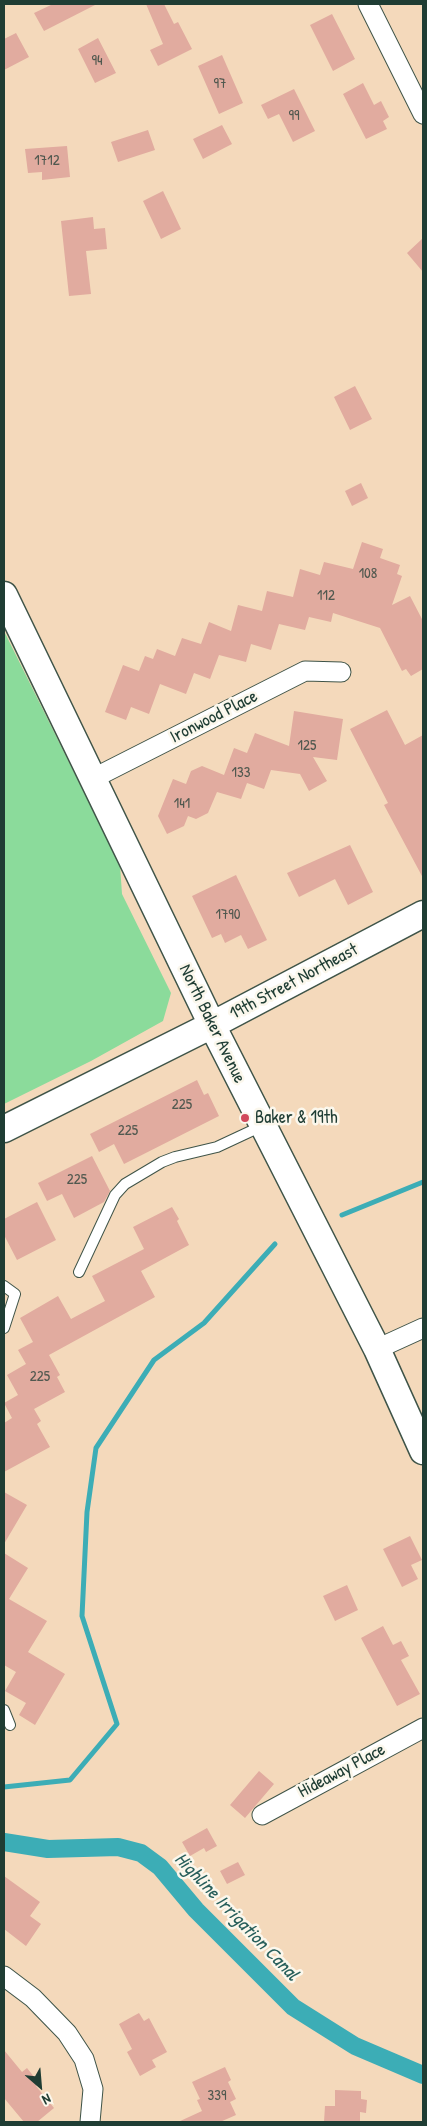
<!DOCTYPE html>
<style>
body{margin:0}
#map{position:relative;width:427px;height:2126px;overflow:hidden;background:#f4d9bb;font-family:"Patrick Hand",sans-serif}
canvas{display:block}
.frame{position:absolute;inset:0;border:5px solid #1f3d34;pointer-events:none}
.north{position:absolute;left:15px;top:2061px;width:50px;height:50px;-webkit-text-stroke:4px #fbf7ec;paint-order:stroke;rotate:153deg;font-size:14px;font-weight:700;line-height:20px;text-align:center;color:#1f3d34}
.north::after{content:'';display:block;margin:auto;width:18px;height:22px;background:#1f3d34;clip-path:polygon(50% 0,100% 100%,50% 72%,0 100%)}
</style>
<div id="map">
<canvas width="427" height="2126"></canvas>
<div class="frame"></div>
<div class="north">N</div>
</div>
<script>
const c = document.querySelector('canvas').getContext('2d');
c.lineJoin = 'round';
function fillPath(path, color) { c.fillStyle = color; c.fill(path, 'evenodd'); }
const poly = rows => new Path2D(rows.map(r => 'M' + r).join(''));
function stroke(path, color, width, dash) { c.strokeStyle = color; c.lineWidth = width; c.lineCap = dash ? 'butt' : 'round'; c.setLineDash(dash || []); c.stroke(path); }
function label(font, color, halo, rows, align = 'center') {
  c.font = font + ' "Patrick Hand",sans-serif'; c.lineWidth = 5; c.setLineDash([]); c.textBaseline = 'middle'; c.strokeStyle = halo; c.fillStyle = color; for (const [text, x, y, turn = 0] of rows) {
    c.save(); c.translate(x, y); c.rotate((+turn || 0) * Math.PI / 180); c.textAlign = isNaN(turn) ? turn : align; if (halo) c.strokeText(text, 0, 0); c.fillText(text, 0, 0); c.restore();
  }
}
const green = poly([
 [4,631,120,865,122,894,171,993,163,1021,91,1061,4,1104]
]);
const stream = poly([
 [342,1215,423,1182],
 [4,1787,70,1780,117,1724,82,1616,87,1512,96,1448,154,1360,204,1323,275,1244]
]);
const canal = poly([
 [4,1842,48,1849,118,1847,141,1853,160,1867,196,1910,293,2007,355,2046,423,2075]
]);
const building = poly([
 [53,4,97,4,44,31,34,13],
 [146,4,164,4,174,24,178,22,192,49,158,66,150,50,163,44],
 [332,14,355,59,333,71,310,25],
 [16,33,29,57,4,70,4,39],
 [98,38,116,73,95,83,78,49],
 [222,55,243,103,219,114,198,66],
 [363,83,374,105,381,101,389,117,383,121,387,129,366,139,343,94],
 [294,89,315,131,293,142,279,114,268,119,261,105],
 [222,125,232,144,203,159,193,139],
 [148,130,155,150,118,162,111,142],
 [67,146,70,177,42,180,42,172,28,173,25,149],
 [163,191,181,229,161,239,143,201],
 [93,217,94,229,105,228,107,249,86,251,91,294,69,296,61,221],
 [423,238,423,272,407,253],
 [355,386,372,419,350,430,334,397],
 [361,483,368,498,352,506,345,491],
 [362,542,383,549,380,558,400,565,397,574,402,576,392,605,410,596,423,621,423,669,411,676,406,669,402,671,380,628,333,613,331,622,309,617,305,630,279,624,271,650,251,644,246,662,219,655,210,679,194,673,186,694,160,684,149,714,131,707,126,720,105,712,123,665,139,671,145,656,153,659,157,649,175,656,182,638,201,644,209,622,231,631,238,605,262,611,267,591,293,597,300,569,320,575,324,562,353,569],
 [387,710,405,745,423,735,423,878,384,805,388,803,350,729],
 [294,711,343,719,337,760,313,757,327,781,309,791,300,774,271,770,264,789,247,783,241,799,217,792,208,813,196,819,188,816,184,826,167,834,158,816,173,779,186,784,191,771,202,766,224,775,234,748,247,753,255,733,289,746],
 [350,845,373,892,348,905,335,879,299,897,287,873],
 [236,875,267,940,248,949,241,935,225,943,221,934,212,938,192,896],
 [197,1080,204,1095,208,1093,219,1116,124,1164,114,1144,99,1152,90,1134],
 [92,1156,110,1191,104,1202,74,1218,62,1194,47,1201,38,1183],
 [37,1202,56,1240,17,1260,4,1235,4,1219],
 [172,1207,179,1219,177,1221,189,1245,141,1271,155,1297,49,1355,60,1375,57,1377,65,1392,34,1409,41,1421,37,1424,50,1447,4,1472,4,1423,12,1418,4,1403,18,1395,7,1375,26,1364,18,1350,33,1342,20,1318,58,1296,71,1319,105,1301,92,1276,144,1249,133,1227],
 [4,1492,27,1505,4,1544],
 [410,1536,422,1560,411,1565,418,1579,402,1587,383,1549],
 [4,1553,28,1568,9,1599,47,1621,28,1652,65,1674,35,1725,19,1715,26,1703,5,1691,16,1672,4,1665],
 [347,1585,358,1610,335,1621,323,1596],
 [383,1626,393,1645,401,1641,409,1656,401,1660,420,1694,397,1706,361,1638],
 [259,1771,274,1784,245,1818,230,1805],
 [207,1828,217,1846,206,1852,204,1848,190,1856,182,1842],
 [238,1862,245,1875,227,1884,220,1871],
 [4,1876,40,1902,30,1916,41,1924,26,1946,4,1929],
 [139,2013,144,2021,149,2018,167,2052,152,2060,156,2067,140,2076,127,2052,132,2049,119,2024],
 [4,2050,22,2072,27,2068,39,2083,36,2086,54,2108,37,2122,24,2122,4,2098],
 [225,2067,231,2080,228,2082,236,2099,230,2102,236,2115,220,2122,178,2122,202,2111,197,2100,200,2099,192,2082],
 [335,2090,361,2091,361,2099,367,2100,366,2113,360,2112,360,2122,324,2122,325,2106,335,2106]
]);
const lane = poly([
 [79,1272,115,1195,125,1184,162,1162,175,1157,217,1147,262,1126],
 [4,1286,15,1294,4,1328],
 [4,1710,10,1725]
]);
const street = poly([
 [368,4,423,114],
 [92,779,305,671,341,672],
 [377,1349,423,1328],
 [262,1815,423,1728],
 [4,1976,33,1998,67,2033,84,2059,93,2089,90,2122]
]);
const secondary = poly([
 [4,595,212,1025,377,1349,423,1451],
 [4,1129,212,1025,423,914]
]);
const markers = [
 [245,1118,5,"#d1495b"]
];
const numberNames = [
 ["94",97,61],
 ["97",220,84],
 ["99",294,116],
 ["1712",47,161],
 ["108",368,574],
 ["112",326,596],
 ["125",307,746],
 ["133",241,773],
 ["141",182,804],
 ["1790",228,915],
 ["225",182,1105],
 ["225",128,1131],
 ["225",77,1180],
 ["225",40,1377],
 ["339",217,2096]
];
const streetNames = [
 ["Ironwood Place",214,717,-27],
 ["19th Street Northeast",294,982,-28],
 ["North Baker Avenue",212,1024,64],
 ["Hideaway Place",342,1771,-28]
];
const poiNames = [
 ["Baker & 19th",255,1118]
];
const waterNames = [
 ["Highline Irrigation Canal",236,1917,46]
];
fillPath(green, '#8bdb9b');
stroke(stream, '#3cadb6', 5);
stroke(canal, '#3cadb6', 18);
fillPath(building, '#e1ab9f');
stroke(lane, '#3f5448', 12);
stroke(street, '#3f5448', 21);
stroke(secondary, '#3f5448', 29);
stroke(lane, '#fff', 10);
stroke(street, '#fff', 19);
stroke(secondary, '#fff', 26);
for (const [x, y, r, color] of markers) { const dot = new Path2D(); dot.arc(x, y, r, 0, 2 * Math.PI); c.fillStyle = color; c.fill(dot); stroke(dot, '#fbf7ec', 2); }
label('15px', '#50584f', null, numberNames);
label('18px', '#1f3d34', '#fbf7ec', streetNames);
label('18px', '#1f3d34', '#fbf7ec', poiNames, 'left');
label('italic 19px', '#285f5b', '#fbf7ec', waterNames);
</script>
